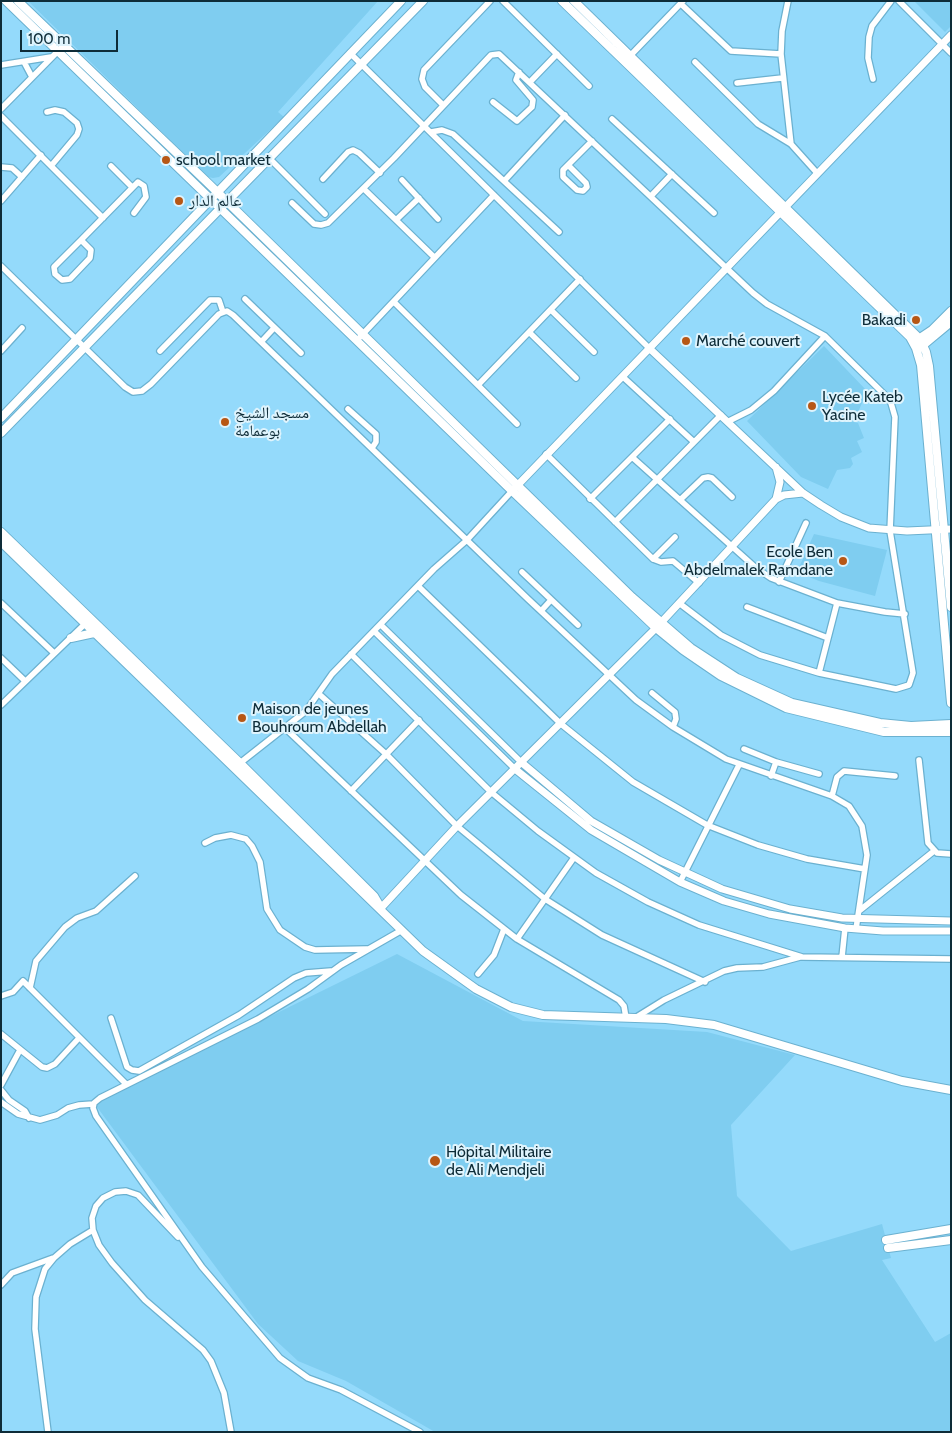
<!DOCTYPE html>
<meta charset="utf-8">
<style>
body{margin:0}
#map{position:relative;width:952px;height:1433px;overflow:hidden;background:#94dafb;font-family:Cabin,sans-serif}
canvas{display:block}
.frame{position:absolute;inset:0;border:2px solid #0e2c38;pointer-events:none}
.scale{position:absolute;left:20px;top:30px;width:98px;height:22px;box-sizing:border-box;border:2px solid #0e2c38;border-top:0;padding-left:6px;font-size:15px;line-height:18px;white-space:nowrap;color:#0e2c38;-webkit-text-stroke:4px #dff4fd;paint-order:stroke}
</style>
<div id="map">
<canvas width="952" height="1433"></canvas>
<div class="frame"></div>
<div class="scale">100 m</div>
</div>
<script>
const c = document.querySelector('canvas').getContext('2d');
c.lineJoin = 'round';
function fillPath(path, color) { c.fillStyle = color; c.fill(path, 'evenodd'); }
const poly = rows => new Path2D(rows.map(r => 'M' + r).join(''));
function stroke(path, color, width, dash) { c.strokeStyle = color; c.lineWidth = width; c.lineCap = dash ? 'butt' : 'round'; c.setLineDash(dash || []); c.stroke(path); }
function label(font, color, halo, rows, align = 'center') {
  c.font = font + ' Cabin,"Noto Naskh Arabic",sans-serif'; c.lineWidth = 4; c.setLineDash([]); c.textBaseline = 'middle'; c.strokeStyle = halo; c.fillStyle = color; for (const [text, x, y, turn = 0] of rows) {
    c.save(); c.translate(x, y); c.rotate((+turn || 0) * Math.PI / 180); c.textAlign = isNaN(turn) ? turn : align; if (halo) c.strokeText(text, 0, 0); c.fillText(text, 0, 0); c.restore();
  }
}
const built = poly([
 [28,1,378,1,278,112,284,117,219,177,213,178,208,177],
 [914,1,951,1,951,26,945,32],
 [824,346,867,391,854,422,858,423,864,438,857,441,862,452,851,458,853,464,850,468,837,470,828,489,801,477,747,421],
 [814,534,887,550,875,596,819,581,797,572],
 [397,954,523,1021,707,1032,795,1055,731,1125,737,1196,791,1251,882,1224,891,1258,882,1260,935,1342,951,1333,951,1432,435,1432,346,1381,298,1361,258,1324,94,1103]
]);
const minor = poly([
 [503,1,589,86],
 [788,1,782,31,781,54,791,144],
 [899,1,951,53],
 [681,4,731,51,781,54],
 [350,53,649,348],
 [627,59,683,1],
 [24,62,32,77],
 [695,62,758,124,791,144,817,173],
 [1,65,51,57],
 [873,79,868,58,869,37,872,26,891,1],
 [530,82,557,54],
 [737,83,782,78],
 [493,102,517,121,532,107,533,100,516,80,519,72],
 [443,105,425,87,422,79,424,70,490,1],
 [1,109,64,45],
 [47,112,55,110,64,112,77,123,79,129,77,135,51,166],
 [1,116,103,218],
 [612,119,714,213],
 [431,132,442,130,453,134,559,232],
 [269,158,325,214],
 [568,165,586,183,587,187,583,191,577,190,563,177,563,170,568,165],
 [568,165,592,141],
 [111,166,132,187],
 [1,167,12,168,22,177],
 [323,179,348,152,353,150,359,153,380,173],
 [402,180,438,219],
 [505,180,565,115],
 [364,189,434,257],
 [651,196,672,174],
 [1,201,41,155],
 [292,203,314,224,321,225,328,223,394,158,491,55,499,54,753,293,767,304,825,336,885,395,891,403,895,417,890,531,913,673,909,685,896,689,819,673,760,655,721,635,679,603],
 [396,220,419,198],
 [81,240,138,182,144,186,146,197,134,213],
 [81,240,91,250,90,258,70,279,62,280,55,274,54,267,81,240],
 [1,266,125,387,133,392,142,391,151,384,219,314,227,311,233,315,528,599,636,700,673,727,726,759,832,796,849,806,862,826,867,855,856,929],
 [245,299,301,353],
 [394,302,517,424],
 [551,310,594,352],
 [529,332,576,378],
 [360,337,494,195],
 [262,341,274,328],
 [1,351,22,328],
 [160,351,210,300,219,300,223,312],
 [623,377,694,442],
 [479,384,580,279],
 [348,409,376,434,376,442,372,448],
 [729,421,751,410,774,391,825,336],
 [546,454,653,559,661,562,673,561,699,583],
 [632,457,756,568,771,578,837,603,885,612,905,614],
 [590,499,670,419],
 [680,500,703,478,708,477,712,478,732,497],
 [615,522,721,415],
 [653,559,675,537],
 [522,572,578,625],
 [779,582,806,523],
 [418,586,561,724,633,782,707,825,758,845,807,859,865,869],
 [1,603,54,653],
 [747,607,828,638],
 [541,611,551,600],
 [381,625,521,762],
 [374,631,515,769],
 [351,654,491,792,538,831,596,873,648,902,699,925,802,957,951,959],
 [1,658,24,680],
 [819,673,837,603],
 [652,693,675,712,676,719,673,727],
 [319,694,386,754,457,826,545,899,602,935,705,982],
 [1,705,88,621],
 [284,727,461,895,517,939,619,1000,624,1006,626,1018],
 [744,749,776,762,771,776],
 [919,760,928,843,937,853,951,854],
 [776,762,819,774],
 [240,763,306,711,332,674,434,569,467,540,512,491],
 [351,791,419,720],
 [832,796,837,777,844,771,895,776],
 [205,843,215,838,231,835,246,839,252,846,260,862,267,909,280,930,305,947,315,950,367,949],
 [680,882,739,765],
 [859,911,934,851],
 [402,930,341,965,308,989,258,1019,100,1098,94,1103,93,1108,96,1116,202,1267,280,1358,308,1378,341,1390,420,1432],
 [517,939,573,859],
 [842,957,845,928],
 [478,974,494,955,504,929],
 [30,988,36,961,65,927,77,918,96,911,135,876],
 [1,996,13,992,23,981,126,1084],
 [111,1018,127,1067,132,1070,139,1071,239,1015,294,978,306,973,331,971],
 [635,1018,664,1000,724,971,737,968,763,967,800,957],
 [1,1034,42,1067,47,1068,55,1064,79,1038],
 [1,1085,20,1050],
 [1,1090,9,1100,25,1111,29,1118],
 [1,1102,18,1114,40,1120,57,1115,68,1108,79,1105,93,1104],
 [178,1237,138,1195,126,1191,115,1192,103,1198,96,1206,92,1218,93,1230,99,1245,112,1263,145,1300,203,1350,211,1361,224,1393,231,1432],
 [1,1285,12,1273,53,1258],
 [48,1432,35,1329,36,1297,45,1269,54,1258,70,1244,93,1230]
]);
const tertiary = poly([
 [649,348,803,493,821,505,841,517,869,528,907,531,951,529],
 [514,489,951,35],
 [776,499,780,482,776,467],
 [521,762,591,821,659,860,722,889,790,909,842,918,951,921],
 [515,769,591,830,680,882,724,901,769,914,845,928,883,931,951,931],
 [381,908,457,826,656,628,776,499,784,495,803,493]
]);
const secondary = poly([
 [6,1,512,491,656,628,683,650,721,676,786,708,884,732,951,732],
 [18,1,209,184,632,597,691,648,737,678,792,703,880,723,911,726,951,724],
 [562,1,910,337,916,348,921,365,951,703],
 [574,1,920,339,926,352,929,366,951,607],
 [917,340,932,330,951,311],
 [921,347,951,322],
 [1,418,401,1],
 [1,433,423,1],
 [1,532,240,763,374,896,381,908],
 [1,542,423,951,476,989,511,1007,543,1015,666,1019,714,1025,902,1081,951,1090],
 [71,638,94,633],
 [886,1240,951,1229],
 [888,1248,951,1240]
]);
const markers = [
 [166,160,5,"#b75715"],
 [179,201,5,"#b75715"],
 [916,320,5,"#b75715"],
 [686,341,5,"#b75715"],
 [812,406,5,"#b75715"],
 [225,422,5,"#b75715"],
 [843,561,5,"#b75715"],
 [242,718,5,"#b75715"],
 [435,1161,6,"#b75715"]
];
const poiNames = [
 ["school market",176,160],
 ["عالم الدار",189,201],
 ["Bakadi",906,320,"right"],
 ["Marché couvert",696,341],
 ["Lycée Kateb",822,397],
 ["Yacine",822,415],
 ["مسجد الشيخ",235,413],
 ["بوعمامة",235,431],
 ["Ecole Ben",833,552,"right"],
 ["Abdelmalek Ramdane",833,570,"right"],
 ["Maison de jeunes",252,709],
 ["Bouhroum Abdellah",252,727],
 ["Hôpital Militaire",446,1152],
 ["de Ali Mendjeli",446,1170]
];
fillPath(built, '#7fcdf0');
stroke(minor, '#6bb1d0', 8);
stroke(tertiary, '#6bb1d0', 9);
stroke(secondary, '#6bb1d0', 10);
stroke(minor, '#fff', 5.5);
stroke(tertiary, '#fff', 7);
stroke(secondary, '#fff', 8);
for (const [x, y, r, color] of markers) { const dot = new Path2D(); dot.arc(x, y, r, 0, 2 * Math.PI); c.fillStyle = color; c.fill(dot); stroke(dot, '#dff4fd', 2); }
label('16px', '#0e2c38', '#dff4fd', poiNames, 'left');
</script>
